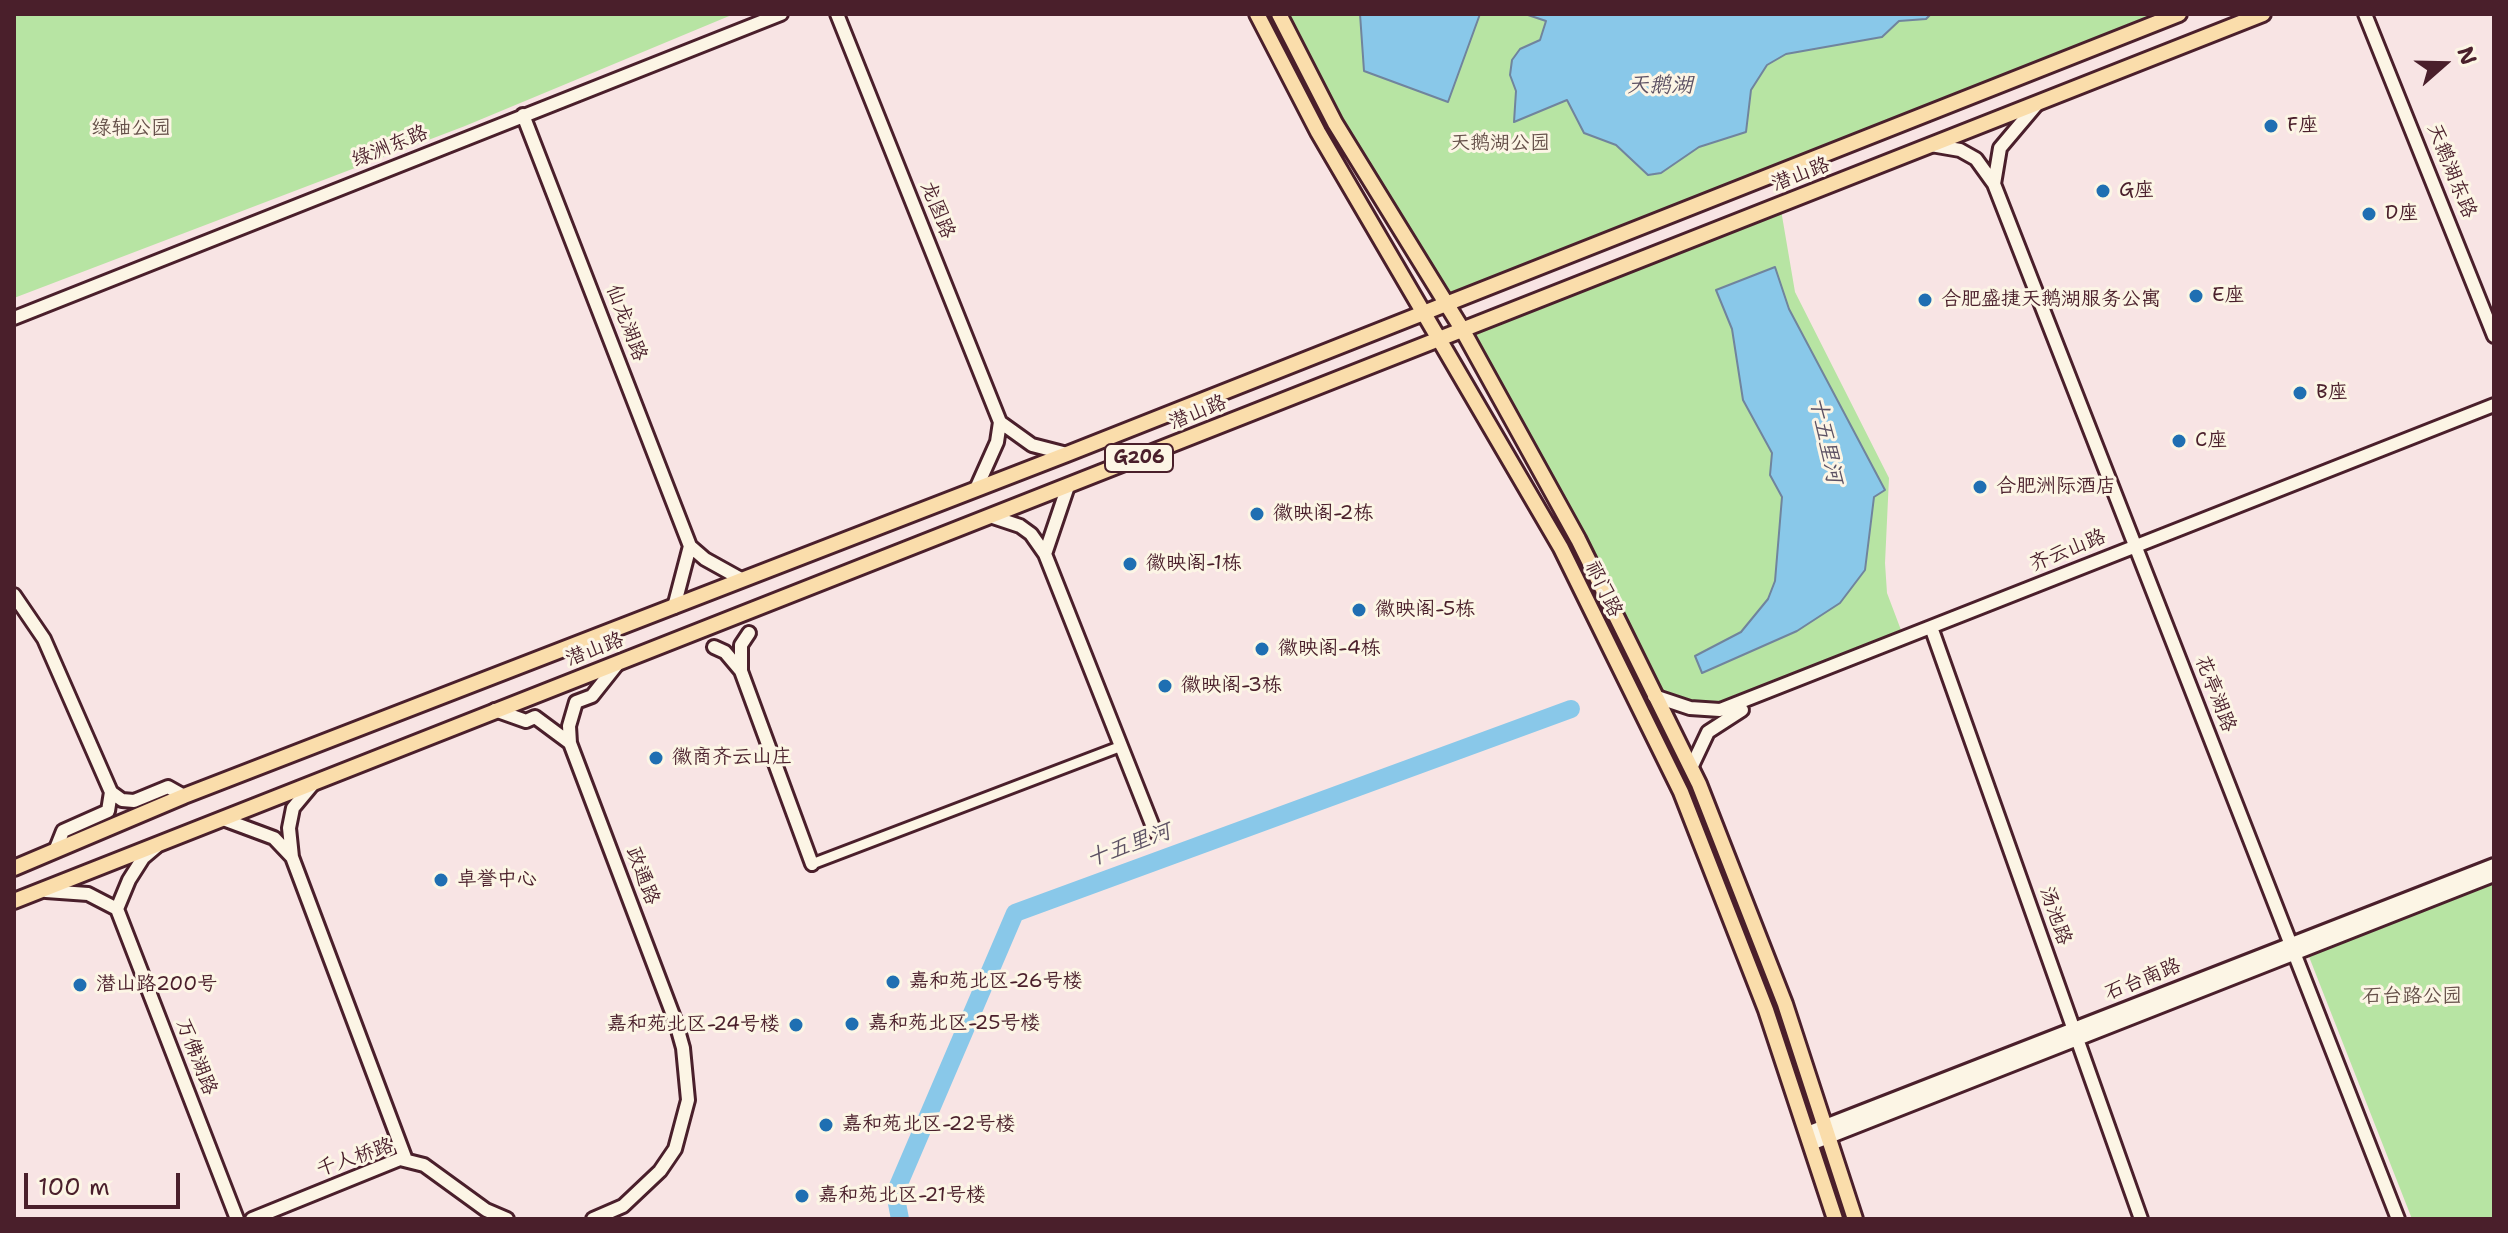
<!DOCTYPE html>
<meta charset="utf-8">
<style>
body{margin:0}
#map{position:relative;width:2508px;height:1233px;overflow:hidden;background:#f8e4e4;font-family:"Shantell Sans",sans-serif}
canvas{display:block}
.frame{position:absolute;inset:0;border:16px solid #4a1f2b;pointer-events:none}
.north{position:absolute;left:2404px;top:24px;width:80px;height:80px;-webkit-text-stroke:6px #fcf5e5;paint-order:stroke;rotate:70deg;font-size:22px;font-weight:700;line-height:32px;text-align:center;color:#4a1f2b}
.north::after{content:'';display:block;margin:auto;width:28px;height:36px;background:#4a1f2b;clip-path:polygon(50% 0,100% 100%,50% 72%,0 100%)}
.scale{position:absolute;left:24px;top:1173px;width:156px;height:36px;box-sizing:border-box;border:4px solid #4a1f2b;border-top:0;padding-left:10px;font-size:24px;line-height:28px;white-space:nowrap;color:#4a1f2b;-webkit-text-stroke:6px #fcf5e5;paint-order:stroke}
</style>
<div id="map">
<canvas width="2508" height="1233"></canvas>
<div class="frame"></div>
<div class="north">N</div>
<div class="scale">100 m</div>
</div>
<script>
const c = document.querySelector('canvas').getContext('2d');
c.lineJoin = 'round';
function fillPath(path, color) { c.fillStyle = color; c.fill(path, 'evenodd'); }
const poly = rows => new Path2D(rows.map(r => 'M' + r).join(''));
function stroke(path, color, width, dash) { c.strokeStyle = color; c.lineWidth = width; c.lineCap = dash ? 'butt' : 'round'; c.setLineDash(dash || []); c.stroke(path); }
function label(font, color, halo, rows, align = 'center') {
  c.font = font + ' "Shantell Sans","LXGW WenKai TC",sans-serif'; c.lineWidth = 6; c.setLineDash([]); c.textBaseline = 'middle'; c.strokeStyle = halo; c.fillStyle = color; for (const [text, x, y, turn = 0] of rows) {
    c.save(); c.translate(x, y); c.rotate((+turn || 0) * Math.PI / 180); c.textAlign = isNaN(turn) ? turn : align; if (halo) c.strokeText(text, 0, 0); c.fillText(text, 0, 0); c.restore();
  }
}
const green = poly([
 [14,14,734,14,465,126,14,298],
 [1279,14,2179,14,1446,305],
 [1780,204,1795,292,1889,478,1885,563,1887,593,1904,638,1720,710,1654,696,1462,329],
 [2494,875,2494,1219,2412,1219,2306,949]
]);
const water = poly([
 [1360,14,1480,14,1448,102,1364,71,1360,14],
 [1525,14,1931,14,1926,19,1899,21,1882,37,1786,54,1767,65,1751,90,1746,132,1699,147,1661,173,1648,175,1616,145,1584,133,1567,100,1514,122,1516,91,1510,75,1512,60,1520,49,1540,40,1546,21,1525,14],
 [1775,267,1789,309,1885,490,1874,497,1865,570,1840,603,1797,631,1702,673,1695,656,1741,632,1768,599,1775,581,1782,497,1770,475,1772,453,1743,400,1732,329,1716,290,1775,267]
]);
const river = poly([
 [900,1219,895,1193,1015,913,1571,709]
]);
const minor = poly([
 [812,864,1119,747]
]);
const tertiary = poly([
 [837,14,1000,422],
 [2365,14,2494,336],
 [523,115,690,546],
 [1931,145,1960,150,1976,159,1994,184,2398,1219],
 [1994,184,2000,148,2038,103],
 [14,318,781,14],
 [976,489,997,442,1000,422,1032,445,1067,454],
 [993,517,1020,526,1031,534,1045,554,1068,486],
 [1045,554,1155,832],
 [14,595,44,639,111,792],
 [674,607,690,546,705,559,741,579],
 [1931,627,2141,1219],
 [714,647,725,652,741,671,741,645,749,633],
 [741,671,812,864],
 [1654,696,1690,708,1720,710,2494,405],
 [495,710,526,721,535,717,570,743,569,726,576,702,592,696,619,662],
 [570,743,676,1023,683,1048,688,1100,675,1149,660,1171,623,1206,593,1219],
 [1691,768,1708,732,1742,710],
 [223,819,274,838,292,857,289,828,293,808,313,784],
 [55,851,63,831,108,811,111,792,122,800,134,801,168,787,184,796],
 [292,857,406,1160],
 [46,891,88,894,117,909,129,880,143,858,156,847],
 [117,909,237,1219],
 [1807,1133,2494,865],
 [1811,1144,2494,875],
 [252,1219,400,1159,424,1165,486,1210,507,1219]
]);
const primary = poly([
 [1257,14,1318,132,1561,548,1681,792,1766,1010,1835,1219],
 [1279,14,1335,123,1462,329,1578,539,1699,784,1785,1004,1855,1219],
 [14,868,184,796,1067,454,2179,14],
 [14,901,2263,14]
]);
const markers = [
 [2271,126,8,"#1f6fb2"],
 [2103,191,8,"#1f6fb2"],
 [2369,214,8,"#1f6fb2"],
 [2196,296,8,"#1f6fb2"],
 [1925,300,8,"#1f6fb2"],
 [2300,393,8,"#1f6fb2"],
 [2179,441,8,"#1f6fb2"],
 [1980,487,8,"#1f6fb2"],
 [1257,514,8,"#1f6fb2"],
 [1130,564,8,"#1f6fb2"],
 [1359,610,8,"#1f6fb2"],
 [1262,649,8,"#1f6fb2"],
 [1165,686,8,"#1f6fb2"],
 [656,758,8,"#1f6fb2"],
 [441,880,8,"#1f6fb2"],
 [893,982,8,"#1f6fb2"],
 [80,985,8,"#1f6fb2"],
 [852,1024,8,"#1f6fb2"],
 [796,1025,8,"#1f6fb2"],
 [826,1125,8,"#1f6fb2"],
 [802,1196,8,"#1f6fb2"]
];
const shields = [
 [1139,458,68]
];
const shieldNames = [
 ["G206",1139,458]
];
const poiNames = [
 ["F座",2287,126],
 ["G座",2119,191],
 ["D座",2385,214],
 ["E座",2212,296],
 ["合肥盛捷天鹅湖服务公寓",1941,300],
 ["B座",2316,393],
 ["C座",2195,441],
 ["合肥洲际酒店",1996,487],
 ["徽映阁-2栋",1273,514],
 ["徽映阁-1栋",1146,564],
 ["徽映阁-5栋",1375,610],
 ["徽映阁-4栋",1278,649],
 ["徽映阁-3栋",1181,686],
 ["徽商齐云山庄",672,758],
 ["卓誉中心",457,880],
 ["嘉和苑北区-26号楼",909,982],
 ["潜山路200号",96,985],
 ["嘉和苑北区-25号楼",868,1024],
 ["嘉和苑北区-24号楼",780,1025,"right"],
 ["嘉和苑北区-22号楼",842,1125],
 ["嘉和苑北区-21号楼",818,1196]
];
const parkNames = [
 ["绿轴公园",131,129],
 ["天鹅湖公园",1500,144],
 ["石台路公园",2412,997]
];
const streetNames = [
 ["绿洲东路",390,147,-22],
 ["天鹅湖东路",2451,171,68],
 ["潜山路",1801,175,-21],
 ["龙图路",937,210,68],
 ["仙龙湖路",626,323,69],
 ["潜山路",1198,413,-22],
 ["齐云山路",2068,551,-22],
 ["祁门路",1603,589,64],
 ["潜山路",595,650,-21],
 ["花亭湖路",2215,694,69],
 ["政通路",642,876,69],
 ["汤池路",2055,916,71],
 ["石台南路",2143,980,-22],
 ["万佛湖路",196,1057,69],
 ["千人桥路",355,1158,-19]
];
const waterNames = [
 ["天鹅湖",1660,86],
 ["十五里河",1825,440,78],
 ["十五里河",1129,846,-20]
];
fillPath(green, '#b7e4a3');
fillPath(water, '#89c8e9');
stroke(water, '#70849d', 2);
stroke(river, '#89c8e9', 18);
stroke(minor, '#4a1f2b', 15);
stroke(tertiary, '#4a1f2b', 18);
stroke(primary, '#4a1f2b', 20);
stroke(minor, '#fcf5e5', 9);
stroke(tertiary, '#fcf5e5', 12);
stroke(primary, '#faddab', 14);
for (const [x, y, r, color] of markers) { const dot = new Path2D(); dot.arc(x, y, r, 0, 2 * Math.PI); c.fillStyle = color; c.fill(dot); stroke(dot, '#fcf5e5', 3); }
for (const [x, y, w] of shields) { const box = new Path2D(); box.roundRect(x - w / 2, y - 14, w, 28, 6); c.fillStyle = '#fcf5e5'; c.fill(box); stroke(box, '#4a1f2b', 2); }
label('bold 18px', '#4a1f2b', null, shieldNames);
label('20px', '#4a1f2b', '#fcf5e5', poiNames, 'left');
label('20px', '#655049', '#fcf5e5', parkNames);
label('20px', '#4a1f2b', '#fcf5e5', streetNames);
label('italic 22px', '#5d5264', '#fcf5e5', waterNames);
</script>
